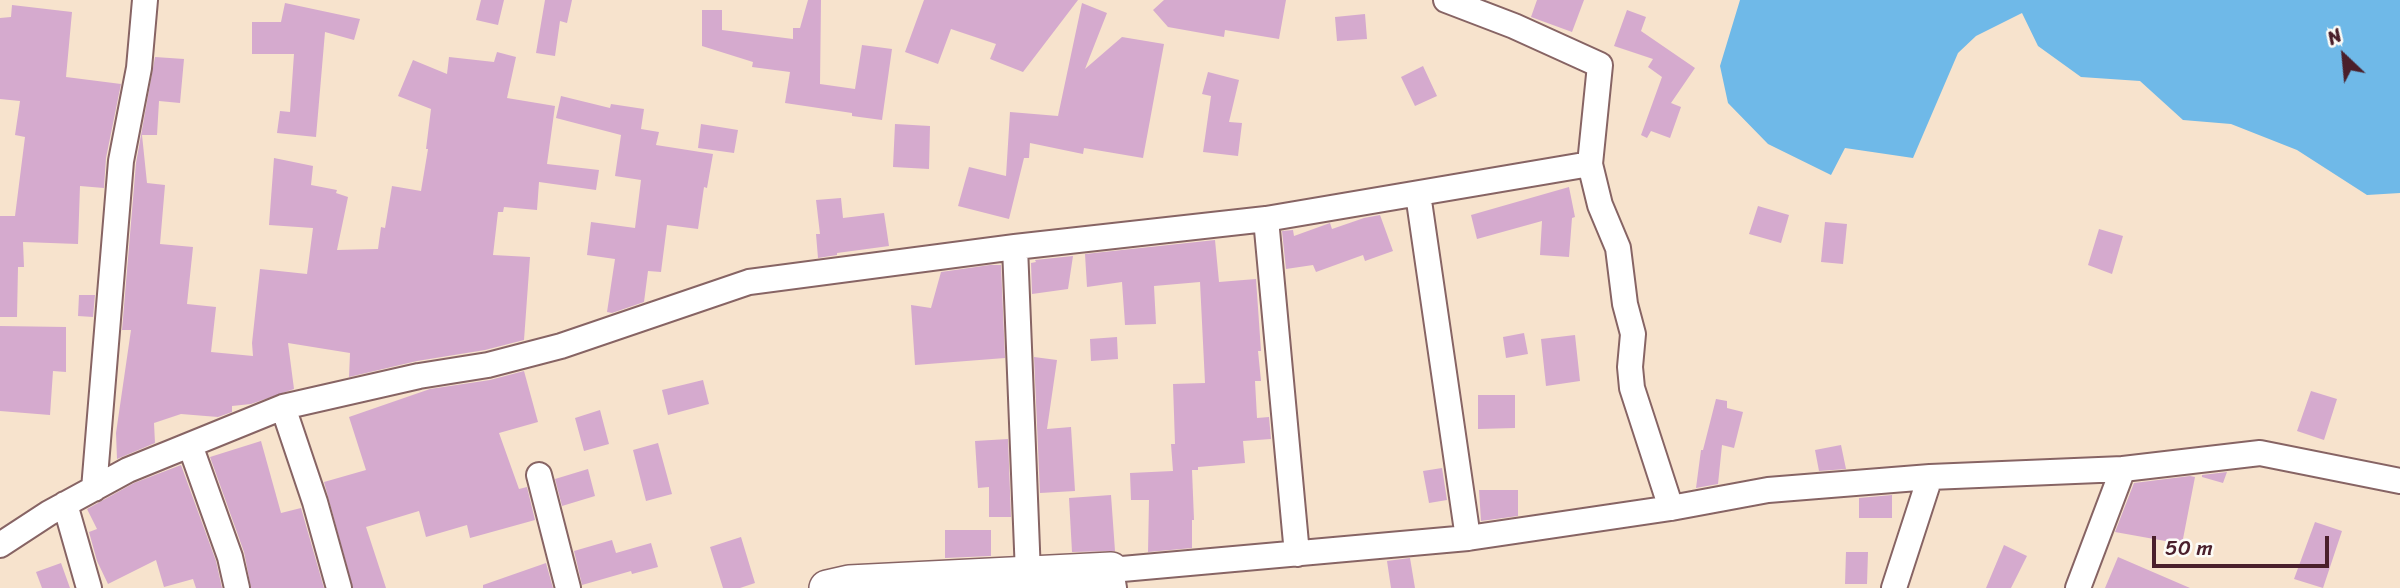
<!DOCTYPE html>
<style>
body{margin:0}
#map{position:relative;width:2400px;height:588px;overflow:hidden;background:#f7e3cd;font-family:Sriracha,sans-serif}
canvas{display:block}
.north{position:absolute;left:2309px;top:21px;width:70px;height:70px;-webkit-text-stroke:5px #fdfcf7;paint-order:stroke;rotate:334deg;font-size:19px;font-weight:700;line-height:28px;text-align:center;color:#4a1f2b}
.north::after{content:'';display:block;margin:auto;width:24px;height:32px;background:#4a1f2b;clip-path:polygon(50% 0,100% 100%,50% 72%,0 100%)}
.scale{position:absolute;left:2152px;top:536px;width:177px;height:32px;box-sizing:border-box;border:4px solid #4a1f2b;border-top:0;padding-left:9px;font-size:21px;line-height:24px;white-space:nowrap;color:#4a1f2b;-webkit-text-stroke:5px #fdfcf7;paint-order:stroke}
</style>
<div id="map">
<canvas width="2400" height="588"></canvas>
<div class="north">N</div>
<div class="scale">50 m</div>
</div>
<script>
const c = document.querySelector('canvas').getContext('2d');
c.lineJoin = 'round';
function fillPath(path, color) { c.fillStyle = color; c.fill(path, 'evenodd'); }
const poly = rows => new Path2D(rows.map(r => 'M' + r).join(''));
function stroke(path, color, width, dash) { c.strokeStyle = color; c.lineWidth = width; c.lineCap = dash ? 'butt' : 'round'; c.setLineDash(dash || []); c.stroke(path); }
const water = poly([
 [1740,0,2400,0,2400,193,2367,195,2297,150,2231,124,2183,120,2140,81,2081,77,2038,46,2022,13,1976,36,1958,53,1913,158,1845,148,1831,175,1768,144,1728,103,1720,66]
]);
const building = poly([
 [481,0,504,0,498,25,476,20],
 [545,0,572,0,567,23,560,21,555,56,536,53],
 [808,0,821,0,820,84,855,89,862,45,892,49,882,120,852,116,852,113,785,103,790,72,752,67,753,62,702,46,702,10,722,10,722,30,793,39,793,28,800,28],
 [924,0,1078,0,1023,72,990,59,996,44,951,29,938,64,905,52],
 [1164,0,1286,0,1279,39,1225,30,1224,37,1168,27,1153,10],
 [1537,0,1584,0,1572,32,1531,17],
 [285,3,360,19,354,40,325,32,316,137,277,133,280,111,290,112,294,54,252,54,252,22,281,22],
 [1082,3,1107,13,1085,69,1122,37,1164,44,1143,158,1084,148,1083,154,1030,143,1029,158,1024,158,1009,219,958,206,969,167,1006,176,1010,112,1058,116],
 [12,5,72,12,66,77,121,84,106,158,104,188,80,186,78,244,23,242,24,267,18,267,17,317,0,317,0,216,15,216,25,137,15,135,20,101,0,99,0,18,11,17],
 [1627,10,1646,17,1641,31,1695,68,1671,103,1681,107,1670,138,1651,131,1647,138,1641,135,1662,77,1648,67,1653,59,1614,46],
 [1365,14,1367,39,1337,41,1335,17],
 [497,52,516,57,507,98,555,106,547,164,599,170,596,190,539,182,537,210,504,207,503,212,498,212,493,255,530,257,524,340,485,350,417,361,349,377,350,353,288,343,294,389,251,404,232,406,232,412,218,417,181,414,154,423,155,443,117,459,116,433,131,330,122,330,136,163,155,57,184,59,180,103,159,101,157,135,142,135,147,183,165,185,160,244,193,247,187,304,216,307,211,352,253,356,252,343,260,269,307,274,313,228,269,225,274,158,313,166,311,185,337,190,336,193,348,197,337,250,378,249,381,227,385,228,392,186,421,191,428,149,426,149,431,109,398,96,413,60,447,74,449,57,494,62],
 [1423,66,1437,96,1415,106,1401,77],
 [1208,72,1239,80,1229,122,1242,123,1238,156,1203,152,1211,96,1202,94],
 [561,96,610,108,611,104,644,109,641,129,659,132,656,145,713,154,707,188,704,187,698,229,667,225,661,272,648,271,644,302,612,313,607,312,615,259,587,255,591,222,635,228,641,180,615,176,621,135,556,118],
 [701,124,738,130,734,153,698,148],
 [895,124,930,126,929,169,893,167],
 [1569,187,1575,217,1572,218,1569,257,1540,255,1542,221,1477,239,1471,215],
 [841,198,843,218,884,213,889,246,837,253,837,255,818,258,816,234,820,234,816,200],
 [1758,206,1789,215,1781,243,1749,234],
 [1380,215,1393,251,1365,261,1363,255,1316,272,1313,265,1286,269,1282,231,1293,230,1294,236,1330,223,1332,229,1364,218],
 [1825,222,1847,224,1843,264,1821,262],
 [2099,229,2123,236,2112,274,2088,265],
 [1215,240,1219,282,1256,279,1261,351,1258,351,1261,381,1255,381,1257,418,1269,417,1271,439,1243,441,1245,463,1198,467,1198,470,1192,470,1194,520,1192,520,1192,548,1148,552,1149,500,1131,500,1130,473,1173,471,1171,444,1175,444,1173,384,1205,383,1200,282,1154,286,1156,324,1125,325,1122,282,1087,287,1085,254],
 [1073,256,1068,289,1032,294,1031,263,1036,262,1035,260],
 [990,265,1001,265,1005,358,915,365,911,305,931,308,941,272],
 [79,295,95,295,93,317,78,316],
 [0,326,66,327,66,372,53,371,50,415,0,411],
 [1524,333,1528,354,1506,358,1503,337],
 [1575,335,1580,381,1546,386,1541,339],
 [1117,337,1118,359,1091,361,1090,339],
 [1034,357,1057,360,1047,429,1071,427,1075,491,1040,493],
 [524,371,538,422,499,433,519,489,527,487,535,520,470,538,467,525,426,537,419,511,366,527,386,588,353,588,324,482,366,470,349,417,430,389,490,380],
 [703,380,709,404,668,415,662,390],
 [2311,391,2337,399,2324,440,2297,431],
 [1478,395,1515,395,1515,428,1478,429],
 [1716,399,1727,401,1727,408,1743,412,1734,448,1722,445,1718,484,1696,488,1701,450,1703,450],
 [600,410,609,444,584,451,575,418],
 [1008,439,1011,517,989,517,989,487,978,488,975,441],
 [261,441,281,513,301,508,324,588,251,588,244,552,210,457],
 [658,443,672,494,646,501,633,450],
 [1841,445,1846,469,1819,471,1815,450],
 [181,465,216,561,222,588,196,588,193,579,164,587,156,560,108,584,97,561,89,532,97,529,87,509,134,483],
 [1442,468,1447,500,1429,503,1423,471],
 [588,469,595,496,562,506,555,479],
 [2227,472,2223,483,2202,477,2202,475],
 [2190,476,2195,477,2182,544,2115,532,2134,483],
 [1479,490,1518,490,1518,516,1481,521],
 [1111,495,1115,551,1072,552,1069,498],
 [1892,495,1892,518,1859,518,1859,498],
 [2315,522,2342,531,2323,588,2294,579],
 [945,530,991,530,991,556,945,558],
 [741,537,755,583,740,588,723,588,710,547],
 [612,540,616,553,651,543,658,567,632,574,631,571,582,585,574,551],
 [2004,545,2027,556,2011,588,1986,588],
 [1846,552,1868,552,1867,584,1845,584],
 [2118,557,2190,588,2105,588],
 [1410,558,1415,588,1391,588,1387,561],
 [61,563,70,588,42,588,36,572],
 [546,563,553,588,483,588,483,585]
]);
const street = poly([
 [1590,164,1600,205,1618,248,1625,304,1633,334,1630,367,1632,388,1671,508],
 [1418,194,1468,538],
 [1266,219,1297,554],
 [1015,247,1028,574],
 [283,407,315,502,339,588],
 [190,445,230,557,237,588],
 [2123,469,2260,453,2400,481],
 [539,475,568,588],
 [94,489,121,161,139,68,145,0],
 [65,504,89,588],
 [0,545,49,513,128,470,283,407,419,376,488,365,561,346,749,282,1015,247,1266,219,1590,164,1600,65,1514,26,1446,0],
 [1114,588,1111,570,1468,538,1671,508,1768,490,1930,477],
 [1894,588,1930,477,2123,469,2078,588]
]);
const secondary = poly([
 [827,588,849,583,1111,570]
]);
fillPath(water, '#6fb9e8');
fillPath(building, '#d5aace');
stroke(street, '#876464', 28);
stroke(secondary, '#876464', 38);
stroke(street, '#fff', 24);
stroke(secondary, '#fff', 35);
</script>
